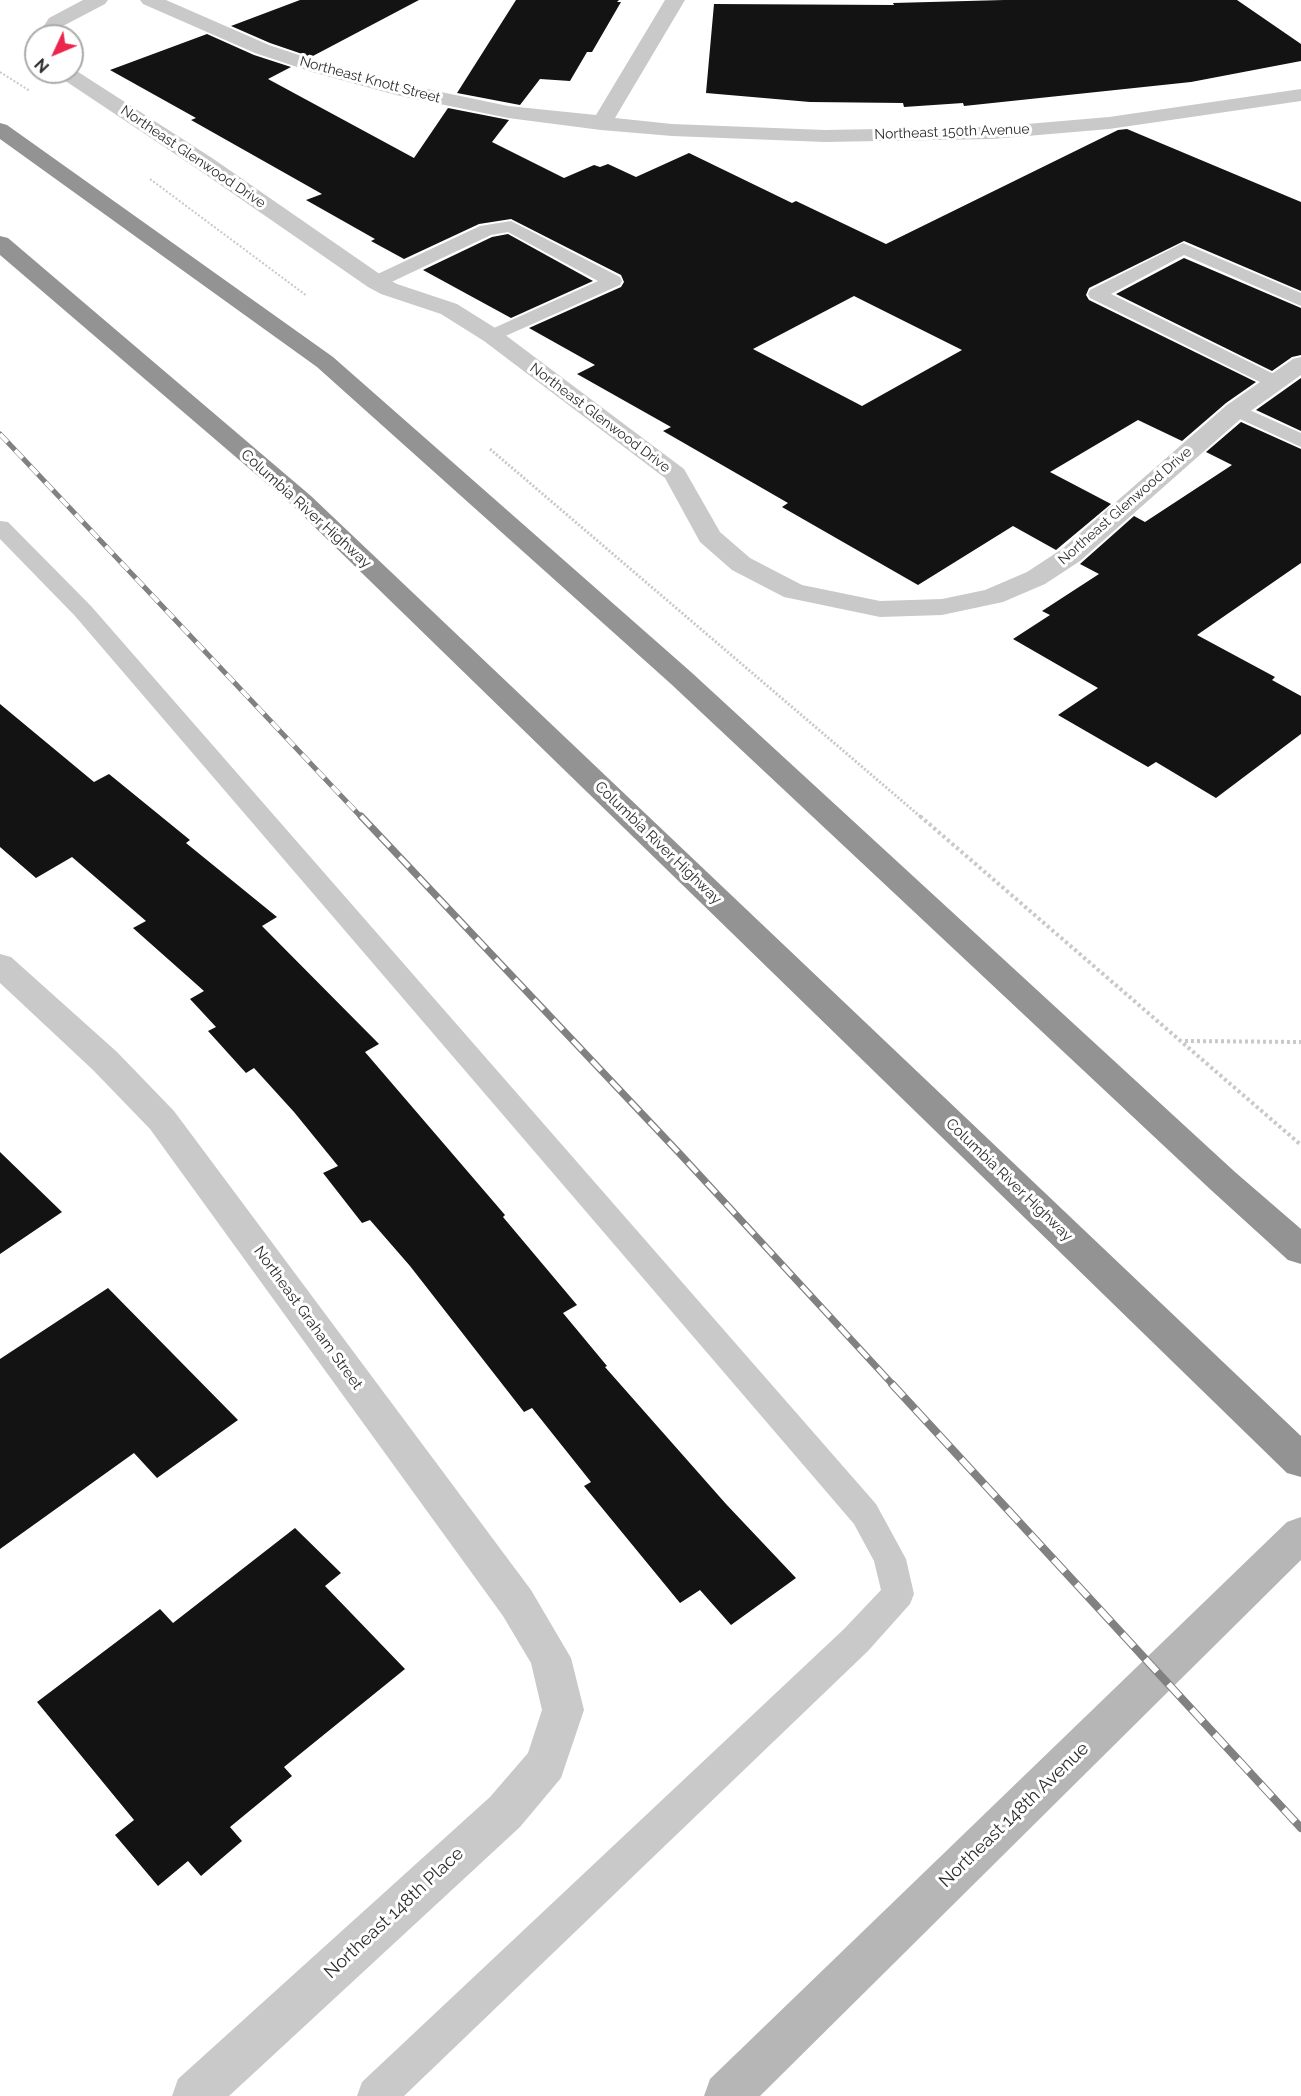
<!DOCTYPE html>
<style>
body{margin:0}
#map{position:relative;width:1301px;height:2096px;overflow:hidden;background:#fff;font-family:Raleway,sans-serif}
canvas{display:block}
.north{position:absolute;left:24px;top:24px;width:60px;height:60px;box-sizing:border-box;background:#fff;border:2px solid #ababab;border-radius:50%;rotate:226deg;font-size:16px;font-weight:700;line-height:24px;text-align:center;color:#2c2c2c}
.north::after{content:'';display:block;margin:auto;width:21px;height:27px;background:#eb254c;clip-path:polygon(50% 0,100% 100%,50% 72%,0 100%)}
</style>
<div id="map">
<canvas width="1301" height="2096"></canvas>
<div class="north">N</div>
</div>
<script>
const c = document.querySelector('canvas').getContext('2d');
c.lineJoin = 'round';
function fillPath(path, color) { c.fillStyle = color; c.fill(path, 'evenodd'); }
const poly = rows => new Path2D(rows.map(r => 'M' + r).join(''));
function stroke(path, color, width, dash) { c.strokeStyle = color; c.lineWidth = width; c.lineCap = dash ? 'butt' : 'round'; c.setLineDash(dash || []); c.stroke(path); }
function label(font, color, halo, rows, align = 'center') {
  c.font = font + ' Raleway,sans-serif'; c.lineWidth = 6; c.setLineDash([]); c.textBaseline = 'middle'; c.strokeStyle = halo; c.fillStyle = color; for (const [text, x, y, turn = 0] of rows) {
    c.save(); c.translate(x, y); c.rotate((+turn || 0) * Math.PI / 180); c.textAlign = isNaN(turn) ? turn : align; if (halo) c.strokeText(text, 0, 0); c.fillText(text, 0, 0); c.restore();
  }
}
const building = poly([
 [300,0,419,0,311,57,270,43,231,26],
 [516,0,619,0,617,2,621,2,592,52,587,52,570,81,540,79,520,105,457,93],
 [1004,0,1237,0,1301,44,1301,61,1191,82,964,106,963,103,904,107,903,103,810,102,706,93,714,4,894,5,893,3],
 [207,34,254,55,291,67,268,79,414,158,448,108,509,120,492,142,564,178,594,165,600,167,608,164,636,177,689,153,792,203,796,201,886,244,1118,130,1127,129,1301,202,1301,291,1184,241,1089,288,1086,295,1089,300,1256,382,1226,403,1182,441,1138,420,1050,472,1111,504,1056,550,1013,526,918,585,782,507,788,503,663,431,671,427,577,374,595,365,529,328,621,287,624,282,621,275,511,219,479,224,404,259,371,241,375,239,306,200,322,194,191,120,196,118,110,70],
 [854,296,962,350,862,406,753,349],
 [508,234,593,281,511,318,423,270,492,237],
 [1184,258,1301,308,1301,355,1292,357,1272,371,1116,294],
 [1301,378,1301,431,1256,410],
 [1241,422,1301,449,1301,563,1197,635,1275,677,1272,680,1301,696,1301,734,1216,798,1156,762,1148,767,1058,715,1098,688,1013,639,1050,615,1042,611,1099,574,1080,564,1134,516,1145,522,1232,465,1206,452],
 [0,704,94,782,109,774,190,840,186,843,277,917,262,926,379,1044,365,1052,505,1215,503,1217,577,1305,563,1313,607,1366,605,1367,726,1504,796,1578,731,1625,700,1590,680,1603,584,1486,591,1482,532,1408,524,1412,410,1266,370,1220,362,1223,323,1173,338,1166,294,1112,254,1068,246,1073,208,1031,216,1027,190,999,204,991,133,928,146,921,72,857,36,878,0,847],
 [0,1152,62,1212,0,1254],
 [108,1288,238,1420,157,1478,134,1453,0,1549,0,1359],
 [295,1528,341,1573,325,1586,405,1669,284,1767,292,1776,230,1827,242,1841,201,1876,188,1861,158,1886,115,1835,134,1820,37,1702,160,1609,173,1623]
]);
const pathFar2 = poly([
 [0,72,30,91],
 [150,179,307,296]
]);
const pathFar1 = poly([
 [490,449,922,818]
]);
const path = poly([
 [920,816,1301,1145],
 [1185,1041,1301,1042]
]);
const lane = poly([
 [511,221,620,277,622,281,620,285,492,342,485,340,482,336,485,332,598,281,508,232,491,235,383,286,369,286,367,282,369,278,480,226,511,221],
 [1183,243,1301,293,1301,306,1184,255,1111,294,1282,378,1285,382,1282,386,1268,386,1090,298,1088,294,1090,290,1183,243],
 [1236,404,1301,433,1301,447,1229,414,1226,410,1229,406,1236,404],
 [0,521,8,522,91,606,876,1504,906,1559,914,1594,910,1604,868,1651,404,2096,357,2096,362,2082,844,1629,881,1590,874,1561,854,1524,75,616,0,539,0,521]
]);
const street = poly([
 [83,0,108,0,105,4,63,26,57,36,37,36,49,18,83,0],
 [140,0,166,0,269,45,326,64,398,83,508,106,596,115,665,0,685,0,615,118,672,124,825,130,992,127,1109,117,1301,89,1301,101,1109,129,992,139,825,142,672,136,601,130,508,118,396,95,312,72,255,53,143,4,140,0],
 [72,68,212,158,384,277,397,284,457,304,500,331,684,469,720,532,750,558,802,585,880,601,942,599,985,590,1027,572,1062,549,1227,405,1293,359,1301,357,1301,375,1245,415,1080,561,1045,584,1003,602,942,615,880,617,784,597,732,570,700,542,665,478,484,341,441,314,381,294,368,287,196,168,58,76,55,72,72,72,72,68],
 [0,954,11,957,117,1052,174,1111,531,1590,571,1658,584,1710,561,1778,520,1827,229,2096,172,2096,178,2079,490,1797,528,1753,542,1710,531,1663,503,1616,150,1129,93,1070,0,983,0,954]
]);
const secondary = poly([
 [1301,1517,1301,1560,760,2096,704,2096,710,2079,1287,1522,1301,1517]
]);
const highway = poly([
 [0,123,7,125,333,357,691,672,1235,1172,1301,1229,1301,1264,1288,1260,1211,1190,671,684,317,367,0,139,0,123],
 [0,236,8,238,311,496,1301,1436,1301,1477,1287,1473,293,506,0,255,0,236]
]);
const railFar2 = poly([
 [0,434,362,818]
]);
const railFar1 = poly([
 [361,816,681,1155,894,1386]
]);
const rail = poly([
 [892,1384,1301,1828]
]);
const farStreetnames = [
 ["Northeast Knott Street",370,80,15],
 ["Northeast 150th Avenue",952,132,-2],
 ["Northeast Glenwood Drive",193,157,34],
 ["Northeast Glenwood Drive",600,418,37],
 ["Northeast Glenwood Drive",1125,506,-41]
];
const streetNames = [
 ["Columbia River Highway",306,509,42],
 ["Columbia River Highway",658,843,44],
 ["Columbia River Highway",1009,1180,44],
 ["Northeast Graham Street",308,1318,54]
];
const nearStreetnames = [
 ["Northeast 148th Avenue",1014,1815,-44],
 ["Northeast 148th Place",394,1913,-43]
];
fillPath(building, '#131313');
stroke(pathFar2, '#c9c9c9', 2, [2, 2]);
stroke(pathFar1, '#c9c9c9', 3, [2, 2]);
stroke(path, '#c9c9c9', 4, [3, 3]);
fillPath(lane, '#c9c9c9');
fillPath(street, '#c9c9c9');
fillPath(secondary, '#b6b6b6');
fillPath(highway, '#939393');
stroke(railFar2, '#818181', 5);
stroke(railFar1, '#818181', 7);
stroke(rail, '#818181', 8);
stroke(railFar2, '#fff', 4, [11]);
stroke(railFar1, '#fff', 4.5, [14]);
stroke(rail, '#fff', 6, [17]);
label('14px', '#2c2c2c', '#fff', farStreetnames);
label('15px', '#2c2c2c', '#fff', streetNames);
label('18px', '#2c2c2c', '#fff', nearStreetnames);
</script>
